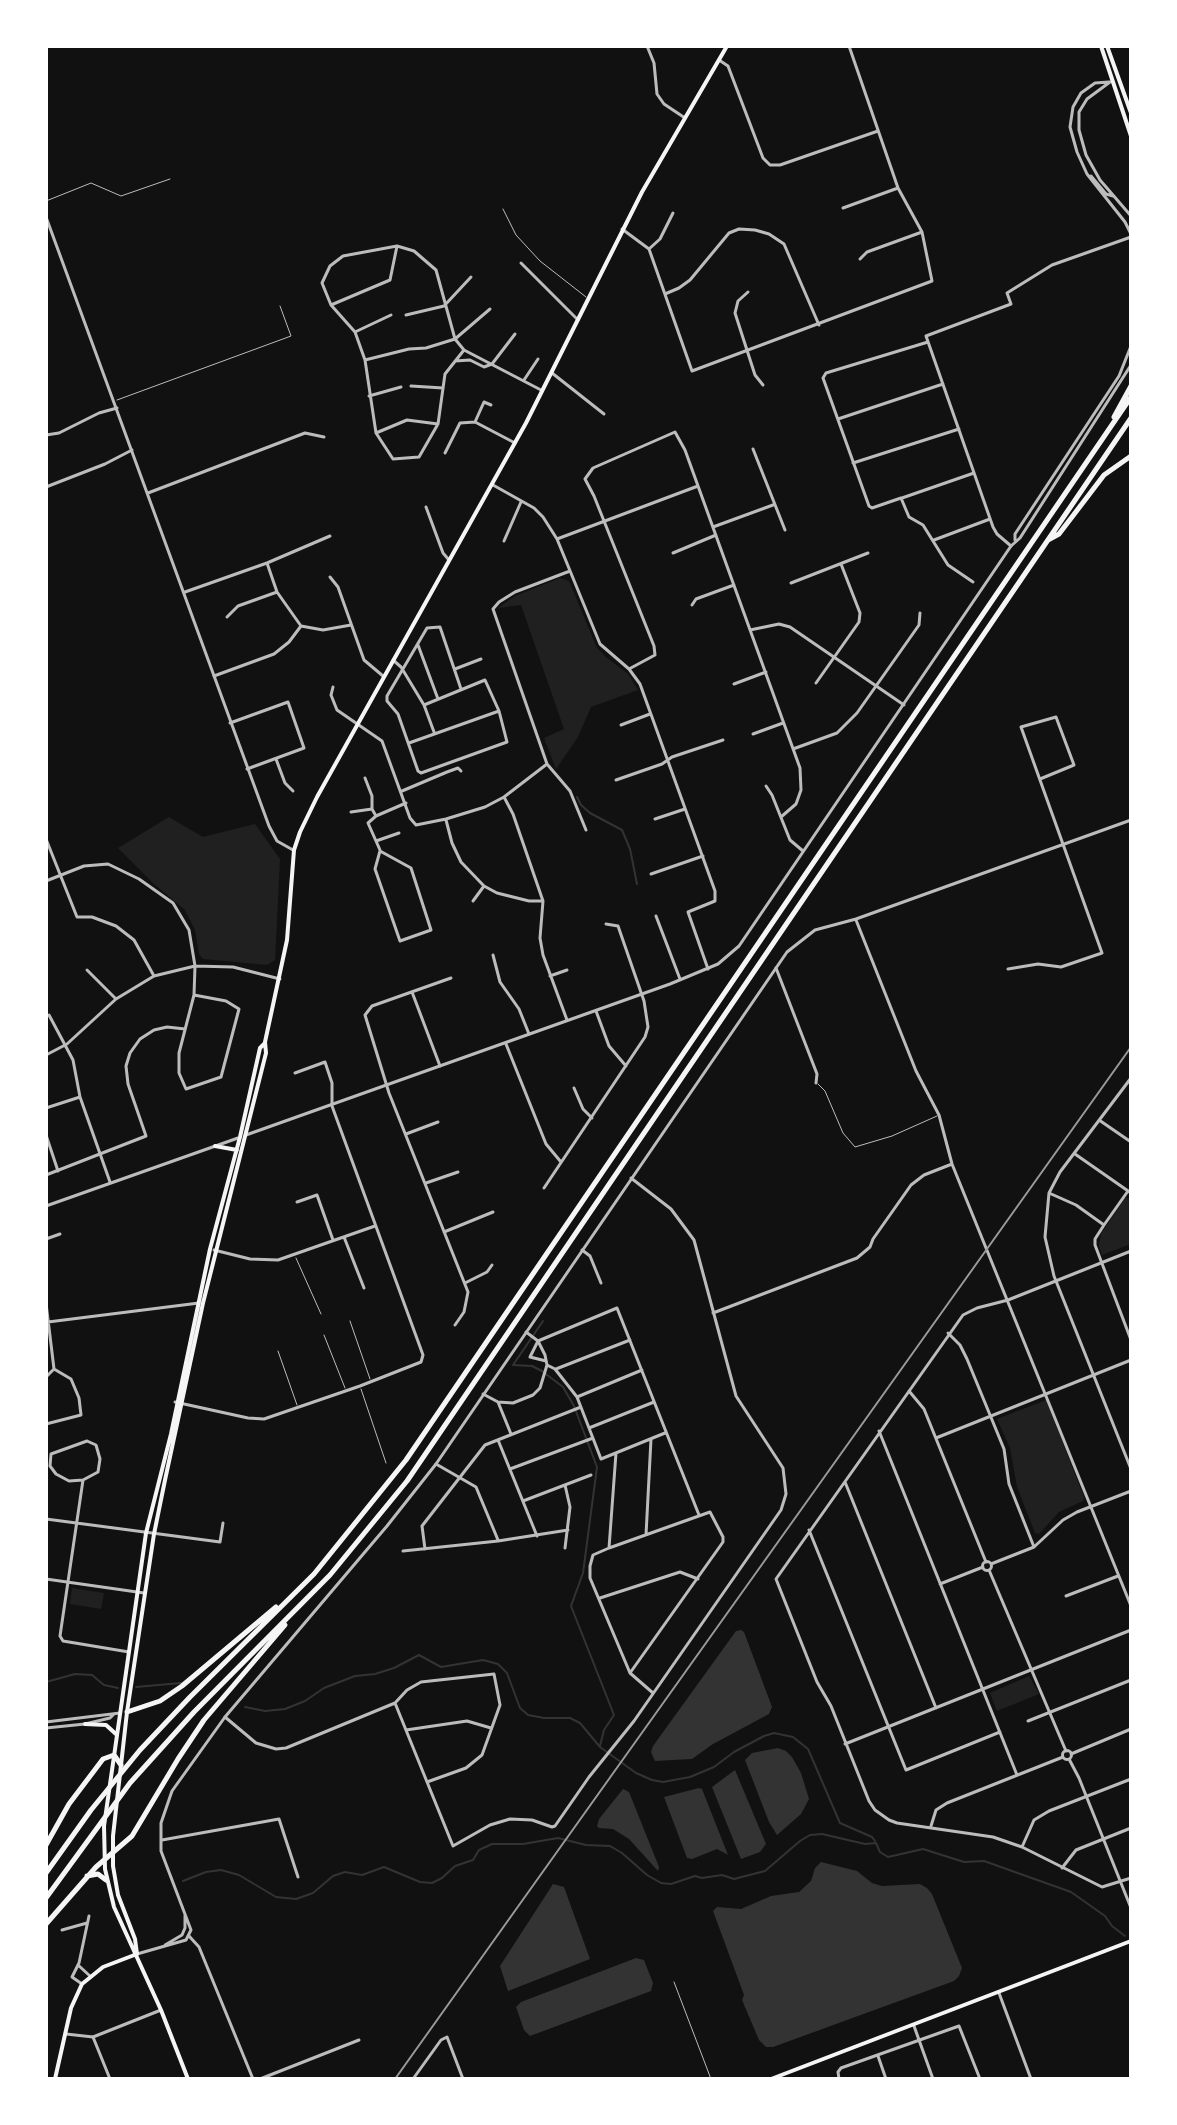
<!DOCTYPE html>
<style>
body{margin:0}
#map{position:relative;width:1177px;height:2125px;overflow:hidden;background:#111;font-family:Manrope,sans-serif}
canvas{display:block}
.frame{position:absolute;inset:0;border:48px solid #fff;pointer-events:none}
</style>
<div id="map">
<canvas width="1177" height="2125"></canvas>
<div class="frame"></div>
</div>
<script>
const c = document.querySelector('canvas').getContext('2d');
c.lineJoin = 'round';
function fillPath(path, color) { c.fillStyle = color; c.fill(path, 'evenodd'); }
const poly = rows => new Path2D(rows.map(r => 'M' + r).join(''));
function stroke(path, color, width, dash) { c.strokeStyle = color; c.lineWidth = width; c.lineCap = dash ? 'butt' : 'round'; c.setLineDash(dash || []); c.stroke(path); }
const green = poly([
 [560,578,569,581,597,648,607,658,628,674,638,690,591,707,578,737,556,769,544,738,564,729,521,605,498,608,515,596],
 [169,817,203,837,255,824,280,859,275,960,267,965,203,959,199,954,195,930,185,910,154,884,118,848],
 [1125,1198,1131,1198,1131,1244,1102,1255,1099,1246,1101,1234],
 [1046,1400,1084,1497,1083,1501,1059,1512,1039,1534,1035,1533,1017,1487,1010,1448,997,1419],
 [72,1588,104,1593,101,1609,70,1604],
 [1029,1676,1039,1694,997,1711,990,1693]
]);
const water = poly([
 [741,1630,744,1632,772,1707,769,1714,713,1744,692,1759,655,1761,651,1752,653,1746,736,1631],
 [778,1748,786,1751,792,1757,801,1773,809,1799,801,1814,777,1835,769,1822,745,1760,752,1753],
 [735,1770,766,1844,760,1852,741,1859,712,1787],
 [699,1788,702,1789,728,1855,717,1849,692,1859,687,1858,664,1797],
 [623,1789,629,1792,659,1867,658,1871,629,1839,613,1829,599,1828,597,1826,599,1819],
 [821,1862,857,1871,872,1883,882,1886,920,1884,927,1888,932,1894,962,1968,959,1976,954,1981,773,2047,766,2047,759,2040,742,2000,744,1995,713,1911,717,1907,741,1909,771,1896,799,1892,811,1881,815,1868],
 [553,1884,564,1887,590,1959,508,1991,500,1966],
 [636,1958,644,1960,653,1983,651,1991,530,2036,524,2030,516,2007,521,2002]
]);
const stream = poly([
 [577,797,581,805,590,813,622,830,630,849,637,884],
 [543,1321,513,1365,532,1366,542,1371,563,1387,574,1406,597,1467,583,1573,571,1606,614,1715,604,1730,600,1746],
 [46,1682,75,1674,92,1675,104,1685,118,1688],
 [136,1687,181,1683],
 [245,1707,265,1711,285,1709,305,1701,324,1688,355,1676,375,1674,394,1668,419,1655,441,1667,483,1660,498,1664,507,1673,520,1708,528,1715,544,1718,570,1718,580,1723,600,1747,636,1773,652,1780,663,1782,690,1777,714,1767,734,1752,764,1736,774,1733,793,1737,808,1749,840,1823,872,1837,875,1841],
 [183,1881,206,1872,221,1870,239,1875,276,1897,296,1899,313,1893,333,1876,345,1872,362,1875,384,1867,420,1882,432,1883,442,1878,455,1866,473,1860,479,1850,492,1844,523,1844,558,1838,586,1845,610,1846,622,1853,647,1875,661,1883,671,1884,695,1876,702,1878,722,1875,734,1879,765,1871,800,1841,810,1835,822,1834,865,1844,876,1843,880,1852,888,1857,923,1849,964,1862,984,1861,1071,1892,1105,1916,1112,1926,1125,1936]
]);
const service = poly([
 [46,201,91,183,121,196,170,179],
 [503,209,516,235,540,261,586,297],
 [117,400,291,336,280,306],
 [818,1084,825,1091,843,1133,855,1147,892,1136,937,1116],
 [296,1258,321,1314],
 [350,1321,370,1379],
 [324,1335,345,1388],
 [278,1351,297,1405],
 [361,1389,386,1463],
 [674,1982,711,2079]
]);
const minor = poly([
 [647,46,654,63,657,94,664,104,685,118],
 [719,60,728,66,763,158,770,165,780,165,878,131],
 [843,208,898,188],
 [622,229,649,249,692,371,932,281,922,232,898,188,849,46],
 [649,249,660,239,673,213],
 [860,259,867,252,922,232],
 [521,263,578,320],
 [748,292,738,301,735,313,755,375,763,385],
 [665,294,679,288,690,280,729,233,739,229,755,230,769,234,784,244,819,325],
 [331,305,390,280,397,246],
 [406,315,444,306,471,277],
 [355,332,391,315],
 [928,342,826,373,823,378,869,506,872,508,901,498,909,517,923,525,948,565,973,582],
 [464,350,455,339,436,270,414,251,397,246,343,256,330,266,322,283,331,305,355,332,365,360,376,433,393,459,419,457,438,424,445,374,464,350,541,390],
 [365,360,409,349,426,348,455,339,490,309],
 [455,361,470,360,484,367,492,364,515,334],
 [552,373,604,414],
 [524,380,538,359],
 [411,386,443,388],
 [369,396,401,387],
 [838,419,943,384],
 [475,422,484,402,491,405],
 [376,433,407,420,438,424],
 [46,435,59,433,99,413,117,408],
 [753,449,785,530],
 [445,453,460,423,475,422,515,443],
 [853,463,959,429],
 [493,485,534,508,543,517,557,539,600,644,629,669,640,684,715,891,715,901,688,912,708,969],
 [46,487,105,464,132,450],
 [148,493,305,433,324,437],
 [902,498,974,473],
 [426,507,443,553,449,560],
 [713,527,773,505],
 [557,539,698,486],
 [934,540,990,519],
 [504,541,521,502],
 [1011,546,997,534,993,527,926,336,1011,304,1007,293,1052,265,1131,237],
 [673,553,716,535],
 [267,563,277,592,301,626,323,630,351,625],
 [570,571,515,592,499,602,493,609,547,764,570,791,586,830],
 [330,577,338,587,364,660,383,676],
 [791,583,868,553],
 [185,592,267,563,330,536],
 [692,605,696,599,734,585],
 [227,617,238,606,277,592],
 [750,630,779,624,790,627,904,705],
 [418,645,438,699],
 [393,660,401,667,424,705,434,732],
 [455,669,481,659],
 [629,669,655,655,654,646,594,496,585,479,593,468,675,432,685,450,800,768,801,790,796,804,781,817],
 [214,676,274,654,289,642,301,626],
 [816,683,859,622,860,613,841,564],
 [734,684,766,672],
 [333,687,331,695,337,710,382,741,410,818,416,825,446,819,485,807,504,797,547,764],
 [424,705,485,680,499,711,507,742,421,773,418,771,398,714,387,701,387,696,427,628,440,627,461,689],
 [230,723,288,702,304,748,247,769],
 [621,725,650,714],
 [753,734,783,723],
 [409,743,499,711],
 [793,749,837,733,857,713,919,625,920,613],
 [276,759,285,783,293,791],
 [365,778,372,796,372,809,376,816,368,823,380,850],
 [616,780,662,764,672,757,723,740],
 [766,786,772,795,790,840,803,851],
 [402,791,447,772,458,768,461,771],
 [504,797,513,814,543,901,540,938,543,955,567,1020],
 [351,812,372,809],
 [376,816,406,803],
 [655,819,685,809],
 [446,820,452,843,461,862,484,886,497,893,529,901,543,901],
 [46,839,77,917,92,917,116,926,134,940,154,976],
 [376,841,399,833],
 [380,851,411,868,431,930,400,941,375,869,380,851],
 [651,874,703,856],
 [46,881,84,866,108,864,139,879,173,903,189,930,195,966,194,995,179,1053,179,1073,186,1089,221,1077,239,1009,226,1001,194,995],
 [473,901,484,886],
 [656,916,680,979],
 [856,920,916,1071,939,1115,952,1164,1131,1606],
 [493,955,500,982,519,1009,529,1034],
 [776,968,817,1074,816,1083],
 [1008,969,1038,964,1061,967,1102,953,1021,727,1056,717,1074,765,1040,779],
 [87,970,116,999],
 [550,976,567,970],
 [451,978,372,1006,365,1015,389,1093,468,1292,464,1312,455,1325],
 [412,992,440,1066],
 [596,1011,609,1046,626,1066],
 [49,1015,73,1060,80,1097,110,1182],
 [506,1044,546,1144,561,1162],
 [46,1055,67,1044,116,999,154,976,195,966,233,967,280,979],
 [1131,1078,1060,1172,1049,1193,1045,1237,1054,1276,1131,1469],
 [574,1088,583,1109,592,1118],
 [46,1108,80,1097],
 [1099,1120,1131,1142],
 [406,1134,438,1122],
 [46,1135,58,1171],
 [1075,1154,1131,1193],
 [46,1175,146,1136,128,1084,126,1066,130,1053,140,1039,154,1030,167,1027,185,1029],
 [426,1183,458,1172],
 [544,1188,645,1037,648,1027,644,1001,618,926,606,924],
 [1128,1191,1104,1225,1095,1239,1095,1245,1131,1340],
 [1049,1193,1076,1205,1104,1225],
 [297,1202,317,1195,333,1240],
 [444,1232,493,1212],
 [344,1237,364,1288],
 [46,1239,60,1234],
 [214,1250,250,1259,278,1260,375,1226],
 [582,1250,590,1256,601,1283],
 [1131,1251,1008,1300,977,1308,963,1315,776,1579,817,1682,831,1706,869,1801,875,1810,889,1820,897,1823,993,1837,1022,1847,1102,1887,1131,1878],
 [465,1283,487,1272,492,1265],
 [46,1303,54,1369,71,1379,79,1398,81,1415,46,1424],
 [713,1313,857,1258,870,1247,873,1239,911,1185,924,1175,952,1164],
 [48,1322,199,1303],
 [948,1333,960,1345,967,1359,1004,1449,1009,1484,1034,1547],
 [546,1361,530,1357,538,1341,617,1308,699,1515],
 [547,1365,555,1369,577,1397,601,1459,665,1433],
 [556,1369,630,1340],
 [46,1377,54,1369],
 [909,1391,924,1409,986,1562],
 [483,1394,498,1402,513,1403,533,1395,540,1388,547,1365,545,1355,538,1341,526,1332],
 [577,1397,642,1370],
 [175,1402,248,1418,264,1419,360,1386,421,1362,423,1355,332,1106,332,1083,325,1062,295,1073],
 [498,1402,511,1434],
 [589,1428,654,1402],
 [879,1431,1017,1775],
 [936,1438,1131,1360],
 [498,1440,537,1536],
 [87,1441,96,1445,100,1459,98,1472,83,1480,69,1481,56,1474,50,1466,51,1454,87,1441],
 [436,1464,476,1487,498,1540],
 [510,1469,593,1438],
 [83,1480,60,1636,63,1641,129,1652],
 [845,1482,936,1708],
 [565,1485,570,1507,565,1548],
 [523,1501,591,1475],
 [46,1519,220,1542,223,1523],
 [809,1530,906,1770,1000,1732],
 [646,1535,651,1439],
 [609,1548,616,1453],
 [425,1549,422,1526,485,1445,581,1407],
 [403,1551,498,1541,568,1530],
 '982.5 1566a4.5 4.5 0 1 1 9 0a4.5 4.5 0 1 1-9 0Z',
 [991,1564,1034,1547,1063,1520,1077,1512,1131,1491],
 [989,1570,1066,1751],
 [46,1579,144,1593],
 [940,1584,983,1567],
 [1066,1596,1118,1576],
 [600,1598,680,1572,698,1579],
 [630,1673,723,1542,723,1537,710,1512,609,1548,593,1555,590,1566,590,1578,630,1673,653,1693],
 [395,1703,453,1846,490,1825,510,1819,532,1820,552,1827,555,1826,589,1777,634,1721,781,1510,786,1494,783,1468,736,1396,694,1240,671,1209,631,1178],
 [225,1717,256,1743,276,1749,286,1748,395,1703,407,1690,421,1682,494,1674,500,1705,482,1755,466,1768,427,1782],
 [1028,1721,1131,1680],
 [406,1730,467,1721,491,1728],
 [845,1744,1131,1630],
 '1062.5 1755a4.5 4.5 0 1 1 9 0a4.5 4.5 0 1 1-9 0Z',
 [1071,1754,1131,1729],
 [1069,1759,1079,1778,1131,1908],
 [931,1826,936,1810,947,1803,1063,1757],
 [162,1840,279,1819,298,1877],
 [1022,1847,1034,1820,1049,1811,1131,1779],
 [1062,1868,1076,1850,1131,1828],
 [62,1930,87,1923],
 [189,1936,199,1947,253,2079],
 [78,1965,90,1976],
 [82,1984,72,1977,79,1963,89,1916],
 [999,1993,1031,2079],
 [914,2026,933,2079],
 [66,2034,93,2037,161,2010],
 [878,2056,886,2079],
 [260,2079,359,2040],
 [413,2079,441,2040,447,2037,463,2079],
 [839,2079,838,2072,841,2068,959,2026,980,2079]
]);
const tertiary = poly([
 [1109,82,1095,83,1081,93,1073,107,1070,127,1077,152,1087,174,1125,222,1131,234],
 [1110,82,1087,99,1079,112,1079,130,1086,155,1100,180,1131,216],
 [1091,176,1106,194,1113,196],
 [46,217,269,826,277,841,293,850],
 [1015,540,1015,534,1119,376,1131,346],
 [246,1135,670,984,718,964,739,946,1011,546,1020,538,1131,365],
 [46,1206,238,1138],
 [46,1722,120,1713],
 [46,1728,85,1724,110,1718,114,1714],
 [165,1945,182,1935,185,1928,185,1915],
 [137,1954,186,1940,191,1930,161,1851,161,1823,172,1791,225,1717,387,1526,436,1464,787,952,815,930,856,919,1131,820],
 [93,2037,110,2079]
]);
const secondary = poly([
 [1101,46,1131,136],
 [1107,46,1131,113],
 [215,1146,237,1150],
 [85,1724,106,1725,117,1735],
 [137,1954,135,1939,118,1895,113,1866,113,1836,127,1712,154,1534,165,1480,203,1303,266,1053,265,1042,287,940,294,850,300,832,317,797,526,423,642,192,727,46],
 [55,2079,71,2008,82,1984,103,1967,137,1954],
 [188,2079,161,2010,114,1907,105,1869,104,1826,146,1533,171,1434,210,1249,240,1137,260,1048,264,1044],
 [771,2079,1131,1941]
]);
const motorway = poly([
 [1114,417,1131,386],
 [1048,540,1059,534,1104,475,1131,456],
 [127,1712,160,1701,182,1686,276,1607],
 [46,1845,69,1804,103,1759,114,1755,121,1765],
 [46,1873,91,1810,140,1750,190,1697,314,1574,406,1460,1131,397],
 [87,1876,98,1874,106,1880],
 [46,1898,130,1783,194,1712,330,1575,407,1481,1131,418],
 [46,1924,96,1867,132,1836,178,1759,204,1720,285,1625]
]);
const rail = poly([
 [395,2079,1131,1047]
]);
fillPath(green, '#202020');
fillPath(water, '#333');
stroke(stream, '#333', 2);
stroke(service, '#bcbcbc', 1);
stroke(minor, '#bcbcbc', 3);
stroke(tertiary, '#bcbcbc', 3);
stroke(secondary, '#f5f5f5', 4);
stroke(motorway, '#f5f5f5', 5);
stroke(rail, '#9a9a9a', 2);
</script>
